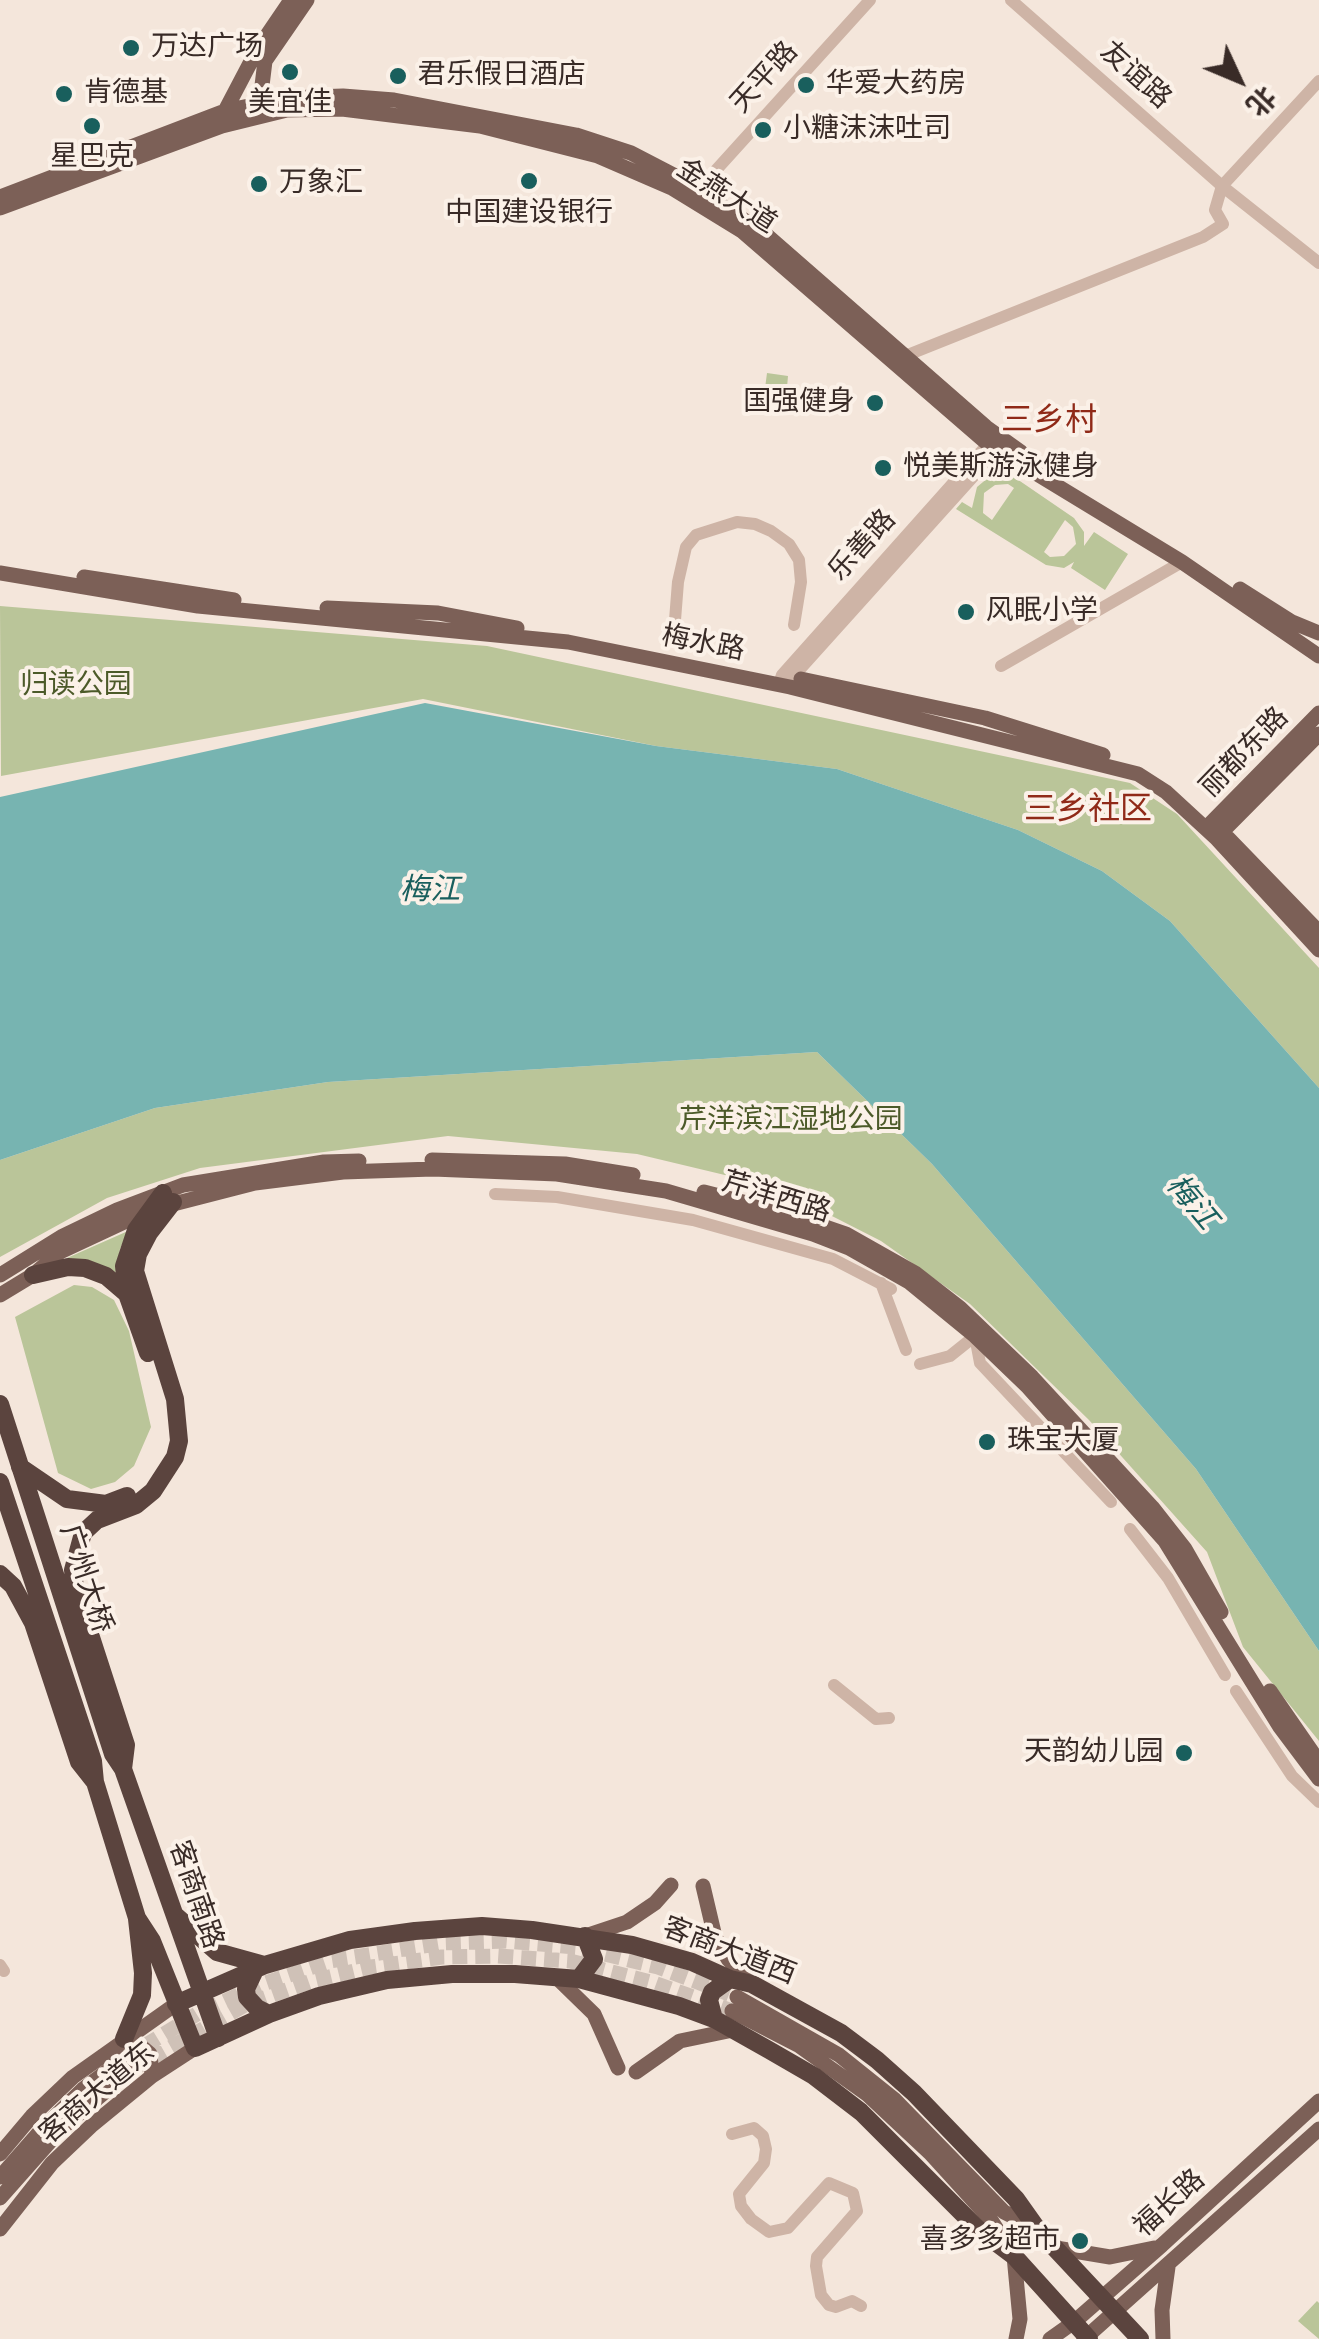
<!DOCTYPE html>
<meta charset="utf-8">
<style>
body{margin:0}
#map{position:relative;width:1319px;height:2339px;overflow:hidden;background:#f4e6db;font-family:"DejaVu Sans","Noto Sans SC",sans-serif}
canvas{display:block}
.north{position:absolute;left:1189px;top:30px;width:100px;height:100px;-webkit-text-stroke:8px #fbf1e8;paint-order:stroke;rotate:134deg;font-size:28px;font-weight:700;line-height:40px;text-align:center;color:#392b27}
.north::after{content:'';display:block;margin:auto;width:35px;height:45px;background:#392b27;clip-path:polygon(50% 0,100% 100%,50% 72%,0 100%)}
</style>
<div id="map">
<canvas width="1319" height="2339"></canvas>
<div class="north">北</div>
</div>
<script>
const c = document.querySelector('canvas').getContext('2d');
c.lineJoin = 'round';
function fillPath(path, color) { c.fillStyle = color; c.fill(path, 'evenodd'); }
const poly = rows => new Path2D(rows.map(r => 'M' + r).join(''));
function stroke(path, color, width, dash) { c.strokeStyle = color; c.lineWidth = width; c.lineCap = dash ? 'butt' : 'round'; c.setLineDash(dash || []); c.stroke(path); }
function label(font, color, halo, rows, align = 'center') {
  c.font = font + ' "DejaVu Sans","Noto Sans SC",sans-serif'; c.lineWidth = 8; c.setLineDash([]); c.textBaseline = 'middle'; c.strokeStyle = halo; c.fillStyle = color; for (const [text, x, y, turn = 0] of rows) {
    c.save(); c.translate(x, y); c.rotate((+turn || 0) * Math.PI / 180); c.textAlign = isNaN(turn) ? turn : align; if (halo) c.strokeText(text, 0, 0); c.fillText(text, 0, 0); c.restore();
  }
}
const green = poly([
 [767,373,788,376,786,399,764,396],
 [998,474,1014,477,1074,518,1084,532,1084,546,1094,532,1128,554,1105,590,1071,568,1074,562,1064,568,1046,565,956,509,962,502,972,508,977,487,989,477],
 [1008,484,1014,488,992,520,983,513,984,493,995,485],
 [1065,520,1073,527,1076,544,1064,556,1050,557,1044,552],
 [0,606,487,646,1130,783,1177,814,1319,968,1319,1088,1170,921,1102,871,1018,830,837,769,656,746,423,699,1,776],
 [817,1052,932,1164,1196,1469,1319,1651,1319,1741,1243,1647,1207,1552,1089,1420,970,1304,881,1241,775,1187,637,1154,448,1136,200,1168,107,1198,0,1257,0,1160,155,1108,328,1082],
 [128,1231,120,1249,115,1275,93,1264,67,1258],
 [74,1285,92,1287,114,1300,129,1331,151,1427,134,1466,115,1482,91,1489,58,1473,15,1317],
 [1317,2301,1319,2303,1319,2339,1298,2321]
]);
const water = poly([
 [425,703,656,746,837,769,1018,830,1102,871,1170,921,1319,1088,1319,1651,1196,1469,932,1164,817,1052,328,1082,155,1108,0,1160,0,797]
]);
const majorTunnel = poly([
 [125,2058,197,2014,260,1985,330,1961,442,1943,505,1941,576,1947,658,1967,737,1997],
 [131,2070,245,2005,309,1982,371,1967,442,1957,498,1956,570,1961,654,1983,732,2011]
]);
const minor = poly([
 [1011,0,1222,186,1319,263],
 [698,190,870,0],
 [905,356,1203,237,1223,224,1215,210,1222,186,1319,81],
 [675,620,678,582,686,547,696,535,737,522,755,524,771,531,789,544,799,560,801,582,794,625],
 [1001,666,1182,562],
 [779,684,782,675,988,444],
 [790,687,792,678,998,449],
 [495,1194,557,1197,693,1220,833,1259,891,1289],
 [881,1283,906,1350],
 [920,1364,950,1356,975,1336,980,1363,1111,1502],
 [1130,1529,1168,1578,1225,1675],
 [834,1685,876,1719,889,1718],
 [1236,1691,1292,1776,1319,1802],
 [0,1965,4,1971],
 [732,2134,754,2128,763,2136,766,2149,764,2163,739,2194,741,2206,751,2219,769,2232,788,2228,829,2183,853,2193,857,2211,817,2257,816,2266,821,2295,829,2305,836,2307,852,2301,861,2306]
]);
const major = poly([
 [260,102,265,61,307,0],
 [225,111,257,50,291,0],
 [0,197,225,111,286,98,343,96,394,100,576,135,631,153,683,180,764,233,986,427,1021,452],
 [0,208,222,126,287,110,342,109,480,126,598,156,672,188,742,231,988,444,1182,562,1319,656],
 [0,573,198,606,568,642,790,687,1138,774,1166,792,1216,838,1319,950],
 [84,577,234,600],
 [1240,589,1292,622,1319,633],
 [327,608,438,613,517,628],
 [801,679,985,718,1103,755],
 [1206,828,1319,713],
 [1216,838,1319,734],
 [1228,838,1319,932],
 [432,1160,565,1164,633,1175],
 [704,1192,782,1212,846,1234,915,1273,960,1308,1032,1377,1152,1507,1185,1549,1221,1612],
 [0,1275,63,1236,117,1210,183,1185,324,1162,359,1161],
 [0,1295,33,1275,60,1252,150,1210,255,1183,343,1172,433,1169,557,1174,666,1191,813,1234,849,1248,909,1282,975,1336,1027,1386,1165,1541,1280,1727,1319,1779],
 [1270,1691,1319,1762],
 [703,1886,715,1937,728,1959,752,1984],
 [585,1936,627,1922,655,1903,671,1885],
 [556,1977,594,2014,618,2068],
 [737,1997,839,2055,894,2099,1004,2212,1036,2228],
 [732,2011,798,2045,868,2095,930,2153,991,2220,1014,2256,1020,2319,1016,2339],
 [124,2039,136,2042,150,2054,152,2076],
 [636,2072,680,2041,733,2030],
 [0,2154,32,2116,73,2077,176,2004],
 [0,2177,44,2127,83,2089,125,2058],
 [0,2198,62,2128,131,2070],
 [0,2229,52,2163,91,2126,152,2076,195,2048],
 [1056,2248,1110,2257,1154,2248],
 [1050,2339,1074,2322,1162,2245,1319,2101],
 [1084,2339,1319,2129],
 [1163,2339,1162,2310,1168,2267]
]);
const highway = poly([
 [33,1275,68,1267,85,1268,106,1276,127,1294],
 [148,1353,127,1294,124,1266,136,1230,163,1193],
 [0,1404,113,1754,123,1769,218,2038],
 [20,1467,67,1499,106,1504,127,1496],
 [0,1482,93,1761,95,1782,137,1918,152,1941,195,2048,269,2014,319,1996,387,1980,452,1974,515,1974,579,1979,679,2006,714,2019,769,2050,814,2076,861,2112,978,2229,1014,2256,1089,2339],
 [0,1574,13,1586,33,1623,79,1762,94,1781],
 [123,1769,126,1745,75,1588,73,1570,83,1533,97,1520,136,1505,153,1491,175,1457,179,1441,175,1399,135,1271,138,1254,149,1233,173,1202],
 [176,1916,217,1952,264,1965],
 [255,1970,246,1989,247,1997,257,2008,269,2014],
 [579,1979,594,1959,585,1936],
 [176,2004,265,1965,350,1940,415,1931,482,1926,532,1930,632,1945,692,1962,730,1979,752,1984,841,2033,877,2060,914,2093,1016,2199,1038,2230,1140,2339],
 [714,2019,709,2000,712,1992,730,1979],
 [124,2039,142,1995,143,1973,137,1919]
]);
const markers = [
 [131,48,10,"#195f5d"],
 [290,72,10,"#195f5d"],
 [398,76,10,"#195f5d"],
 [806,85,10,"#195f5d"],
 [64,94,10,"#195f5d"],
 [92,126,10,"#195f5d"],
 [763,130,10,"#195f5d"],
 [529,181,10,"#195f5d"],
 [259,184,10,"#195f5d"],
 [875,403,10,"#195f5d"],
 [883,468,10,"#195f5d"],
 [966,612,10,"#195f5d"],
 [987,1442,10,"#195f5d"],
 [1184,1753,10,"#195f5d"],
 [1080,2241,10,"#195f5d"]
];
const poiNames = [
 ["万达广场",151,48],
 ["君乐假日酒店",418,76],
 ["华爱大药房",826,85],
 ["肯德基",84,94],
 ["美宜佳",290,104,"center"],
 ["小糖沫沫吐司",783,130],
 ["星巴克",92,158,"center"],
 ["万象汇",279,184],
 ["中国建设银行",529,214,"center"],
 ["国强健身",855,403,"right"],
 ["悦美斯游泳健身",903,468],
 ["风眠小学",986,612],
 ["珠宝大厦",1007,1442],
 ["天韵幼儿园",1164,1753,"right"],
 ["喜多多超市",1060,2241,"right"]
];
const streetNames = [
 ["友谊路",1135,76,42],
 ["天平路",765,78,-48],
 ["金燕大道",726,197,33],
 ["乐善路",863,546,-48],
 ["梅水路",703,644,11],
 ["丽都东路",1245,753,-46],
 ["芹洋西路",776,1198,17],
 ["广州大桥",85,1579,72],
 ["客商南路",195,1895,71],
 ["客商大道西",729,1952,21],
 ["客商大道东",98,2094,-40],
 ["福长路",1170,2204,-42]
];
const parkNames = [
 ["归读公园",76,686],
 ["芹洋滨江湿地公园",791,1121]
];
const waterNames = [
 ["梅江",430,891],
 ["梅江",1191,1203,50]
];
const quarterNames = [
 ["三乡村",1049,422],
 ["三乡社区",1088,811]
];
fillPath(green, '#bac599');
fillPath(water, '#77b4b1');
stroke(majorTunnel, '#cfc1b7', 15, [15, 8]);
stroke(minor, '#ceb4a6', 12);
stroke(major, '#7c6057', 15);
stroke(highway, '#5b443e', 18);
for (const [x, y, r, color] of markers) { const dot = new Path2D(); dot.arc(x, y, r, 0, 2 * Math.PI); c.fillStyle = color; c.fill(dot); stroke(dot, '#fbf1e8', 4); }
label('28px', '#392b27', '#fbf1e8', poiNames, 'left');
label('28px', '#392b27', '#fbf1e8', streetNames);
label('28px', '#4c5a29', '#fbf1e8', parkNames);
label('italic 30px', '#195f5d', '#fbf1e8', waterNames);
label('32px', '#902a18', '#fbf1e8', quarterNames);
</script>
